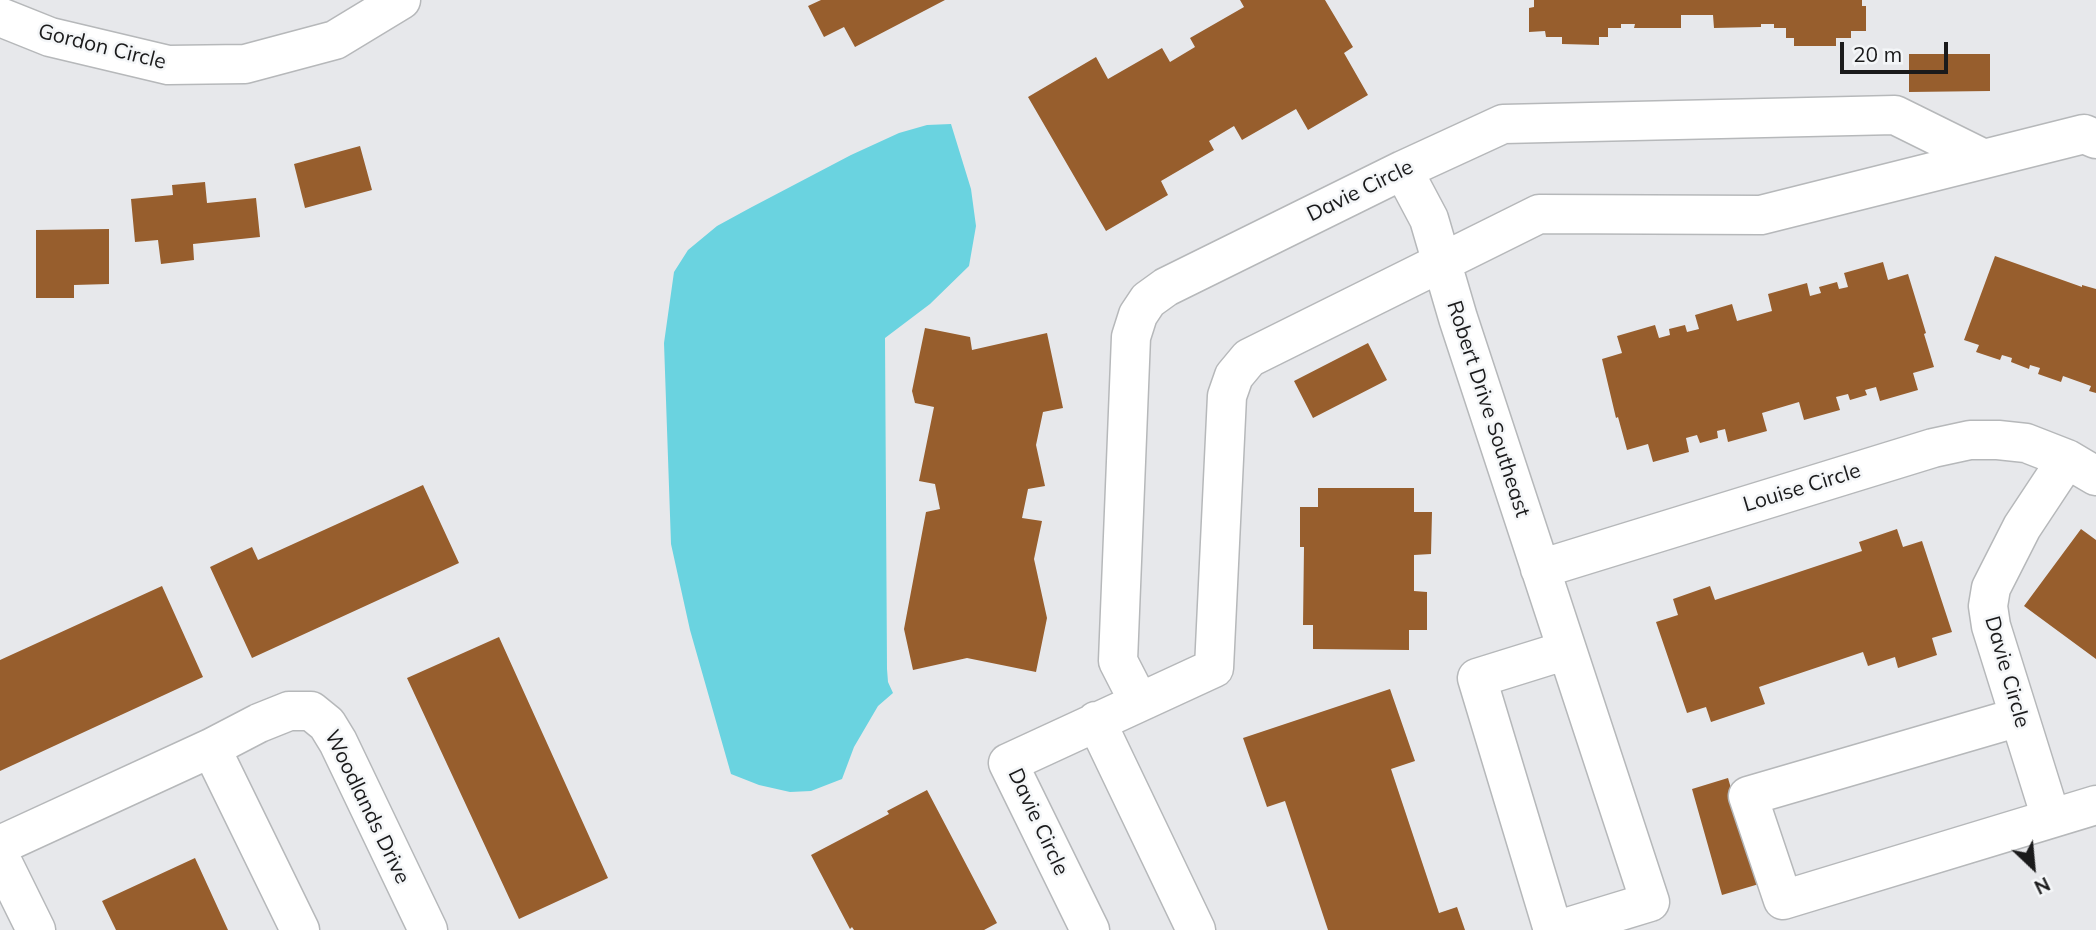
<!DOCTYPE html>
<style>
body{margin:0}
#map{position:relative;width:2096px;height:930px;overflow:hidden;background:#e7e8eb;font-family:Mulish,sans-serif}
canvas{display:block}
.north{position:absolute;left:1998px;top:832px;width:70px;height:70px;-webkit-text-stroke:5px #f4f6f8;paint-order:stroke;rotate:154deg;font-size:19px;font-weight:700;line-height:28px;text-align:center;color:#1a1a1b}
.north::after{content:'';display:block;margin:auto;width:24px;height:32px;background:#1a1a1b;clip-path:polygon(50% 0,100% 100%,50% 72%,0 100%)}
.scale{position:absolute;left:1840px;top:42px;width:108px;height:32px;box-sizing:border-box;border:4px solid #1a1a1b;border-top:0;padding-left:9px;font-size:21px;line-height:24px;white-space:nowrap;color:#1a1a1b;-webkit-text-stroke:5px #f4f6f8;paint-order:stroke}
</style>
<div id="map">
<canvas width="2096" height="930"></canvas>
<div class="north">N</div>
<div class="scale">20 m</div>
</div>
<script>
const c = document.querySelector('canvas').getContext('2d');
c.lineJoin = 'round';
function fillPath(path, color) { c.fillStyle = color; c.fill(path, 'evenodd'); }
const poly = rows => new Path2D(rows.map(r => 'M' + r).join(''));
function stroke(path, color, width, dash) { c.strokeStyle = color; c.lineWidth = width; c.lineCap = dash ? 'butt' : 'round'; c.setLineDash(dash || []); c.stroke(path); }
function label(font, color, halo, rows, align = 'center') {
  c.font = font + ' Mulish,sans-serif'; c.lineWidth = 5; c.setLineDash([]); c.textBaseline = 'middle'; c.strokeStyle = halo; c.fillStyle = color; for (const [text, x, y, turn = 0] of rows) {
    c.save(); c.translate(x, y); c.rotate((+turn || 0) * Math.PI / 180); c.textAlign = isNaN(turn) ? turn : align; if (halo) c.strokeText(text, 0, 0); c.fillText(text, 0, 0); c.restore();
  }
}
const water = poly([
 [951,124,971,189,976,226,969,266,930,304,885,338,887,669,888,682,893,693,878,706,854,747,842,779,811,791,790,792,759,785,731,774,690,630,671,544,664,343,674,272,688,250,717,226,750,208,851,155,899,133,927,125]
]);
const building = poly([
 [821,0,945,0,855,47,844,27,824,37,808,6],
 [1240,0,1325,0,1353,47,1344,53,1368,95,1308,130,1296,109,1242,140,1234,126,1209,141,1214,150,1161,181,1168,195,1106,231,1028,97,1096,57,1108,79,1162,48,1170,62,1195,47,1190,38,1244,7],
 [1534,0,1862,0,1862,6,1866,6,1866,31,1851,31,1851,38,1836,38,1836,46,1794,46,1794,38,1786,38,1786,28,1774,28,1774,24,1761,24,1761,27,1714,28,1713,15,1681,15,1681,28,1634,28,1635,24,1621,24,1621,28,1608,28,1608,37,1599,37,1599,45,1562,44,1562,37,1546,37,1545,31,1529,32,1529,8,1534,7],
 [1909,54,1990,54,1990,91,1909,92],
 [360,146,372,190,305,208,294,164],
 [205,182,207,203,256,198,260,237,193,244,194,260,161,264,158,240,135,242,131,199,173,195,172,185],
 [109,229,109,284,74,285,74,298,36,298,36,230],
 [1995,256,2082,287,2082,285,2096,289,2096,393,2089,391,2091,386,2063,376,2061,382,2038,374,2040,368,2030,365,2029,369,2011,362,2012,358,2002,355,2000,360,1976,352,1979,345,1964,340],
 [1883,262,1888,280,1908,274,1926,333,1924,334,1934,367,1913,373,1918,390,1880,401,1876,387,1865,390,1867,395,1850,400,1848,394,1836,397,1840,410,1804,420,1799,402,1762,413,1767,431,1728,442,1725,429,1717,431,1718,438,1700,443,1697,435,1686,438,1689,452,1653,462,1648,444,1627,450,1618,417,1616,418,1602,359,1622,353,1617,336,1655,325,1659,338,1670,335,1669,329,1685,325,1687,332,1699,329,1695,315,1732,304,1737,321,1772,311,1768,294,1807,283,1810,296,1821,293,1819,287,1837,282,1839,289,1848,287,1844,273],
 [925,328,970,337,972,350,1047,333,1063,408,1043,412,1036,445,1045,486,1028,489,1022,518,1042,521,1034,559,1047,618,1036,672,967,658,913,670,904,629,926,512,940,509,935,484,919,481,934,407,915,403,912,391],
 [1368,343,1387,380,1313,418,1294,381],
 [423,485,459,563,252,658,210,567,252,547,258,560],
 [1318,488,1414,488,1414,512,1432,512,1431,554,1414,555,1414,591,1427,592,1427,630,1409,630,1409,650,1313,649,1313,625,1303,625,1304,547,1300,547,1300,507,1318,507],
 [1897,529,1903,547,1922,541,1952,632,1932,638,1937,655,1898,668,1895,657,1868,666,1863,652,1759,687,1765,704,1711,722,1706,707,1687,713,1656,622,1678,615,1673,599,1710,586,1715,600,1862,551,1859,542],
 [2081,529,2096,540,2096,659,2024,606],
 [162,586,203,677,0,771,0,660],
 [499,637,608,878,519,919,407,678],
 [1390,689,1415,761,1391,769,1439,913,1457,907,1465,930,1328,930,1285,801,1267,807,1243,738],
 [1728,778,1759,884,1722,895,1692,789],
 [927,790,997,923,984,930,854,930,852,927,850,929,811,855,889,814,887,811],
 [195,858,228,930,116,930,102,901]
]);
const minor = poly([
 [0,17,50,37,168,65,245,64,335,40,401,0],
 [1403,170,1429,219,1458,318,1650,902,1558,930],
 [1540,569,1933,448,1970,440,1998,440,2026,443,2067,459,2096,476],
 [1139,702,1118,661,1131,337,1138,315,1148,300,1166,287,1403,170,1503,124,1895,115,1984,159],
 [2019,717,1748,796,1783,900,2096,805],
 [1096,721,1196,930],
 [211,748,300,930],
 [2051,818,1991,626,1988,606,1991,588,2022,527,2067,459],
 [0,845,211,748,259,723,289,711,311,711,327,724,338,742,428,930],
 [0,857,36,930],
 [1090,930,1008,763,1214,668,1227,396,1234,376,1249,358,1539,214,1761,215,2084,134,2096,139],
 [1553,930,1477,678,1567,650]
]);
const streetNames = [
 ["Gordon Circle",102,47,14],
 ["Davie Circle",1360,191,-26],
 ["Robert Drive Southeast",1488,409,72],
 ["Louise Circle",1802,488,-17],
 ["Davie Circle",2007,672,74],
 ["Woodlands Drive",367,807,64],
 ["Davie Circle",1038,822,65]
];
fillPath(water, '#6ad3e0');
fillPath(building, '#975e2d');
stroke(minor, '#b6b8ba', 41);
stroke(minor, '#fff', 38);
label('21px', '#1a1a1b', '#f4f6f8', streetNames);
</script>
